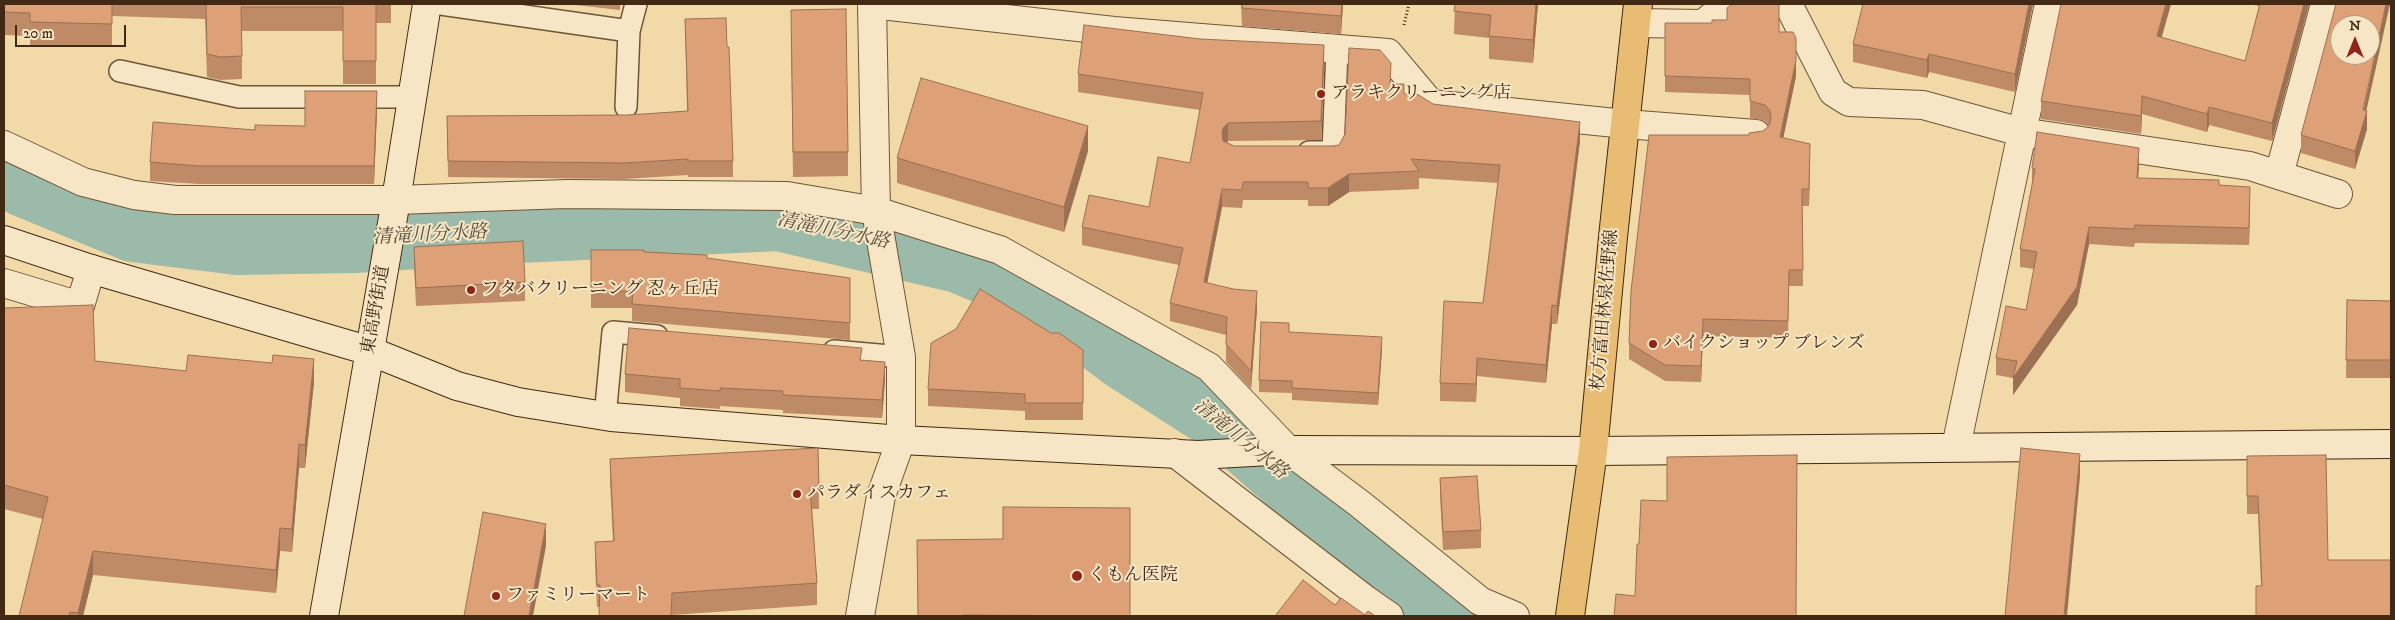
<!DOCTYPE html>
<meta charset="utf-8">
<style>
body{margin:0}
#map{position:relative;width:2395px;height:620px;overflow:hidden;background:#f2d9a8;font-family:"IM FELL DW Pica",serif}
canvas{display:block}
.frame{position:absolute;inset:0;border:5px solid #412913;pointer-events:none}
.north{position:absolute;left:2330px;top:15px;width:50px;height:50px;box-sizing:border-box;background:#f7e6c6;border:1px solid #ae9a7e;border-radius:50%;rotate:0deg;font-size:14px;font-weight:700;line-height:20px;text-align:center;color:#412913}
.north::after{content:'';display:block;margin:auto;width:18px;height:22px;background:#8f2418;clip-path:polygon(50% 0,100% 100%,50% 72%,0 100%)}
.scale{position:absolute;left:15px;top:25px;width:111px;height:22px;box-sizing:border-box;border:2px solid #412913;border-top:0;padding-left:6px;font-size:15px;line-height:18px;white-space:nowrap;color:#412913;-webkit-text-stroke:4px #f7e6c6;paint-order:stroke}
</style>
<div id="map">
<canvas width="2395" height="620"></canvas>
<div class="frame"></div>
<div class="north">N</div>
<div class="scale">20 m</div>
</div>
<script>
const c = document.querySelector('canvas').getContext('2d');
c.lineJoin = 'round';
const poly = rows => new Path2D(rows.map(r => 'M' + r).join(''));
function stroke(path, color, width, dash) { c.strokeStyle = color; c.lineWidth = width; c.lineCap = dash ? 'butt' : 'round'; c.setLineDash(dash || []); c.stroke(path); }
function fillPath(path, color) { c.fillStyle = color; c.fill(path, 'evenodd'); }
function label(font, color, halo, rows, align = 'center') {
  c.font = font + ' "IM FELL DW Pica","Noto Serif JP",serif'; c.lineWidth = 4; c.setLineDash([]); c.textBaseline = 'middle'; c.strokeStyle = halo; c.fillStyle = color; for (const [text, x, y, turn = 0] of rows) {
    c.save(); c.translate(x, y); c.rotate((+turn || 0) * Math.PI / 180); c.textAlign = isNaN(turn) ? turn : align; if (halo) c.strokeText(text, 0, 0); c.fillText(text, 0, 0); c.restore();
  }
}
const river = poly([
 [4,172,24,184,133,229,237,242,354,240,496,231,779,218,959,260,1047,298,1124,357,1216,416,1418,594,1466,616]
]);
const path = poly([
 [1404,25,1409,4]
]);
const lane = poly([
 [441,4,629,31],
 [120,71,239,97,412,97],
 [626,107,629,31,636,4],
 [1309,152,1333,152,1337,49],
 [834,351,901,357],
 [605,417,613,332,657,336]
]);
const street = poly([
 [872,4,1114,31,1388,53,1431,104,1625,124,1756,134],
 [1788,4,1833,92,1849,102,1923,105,2021,132,2250,166,2338,194],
 [1636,23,1703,24,1727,4],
 [4,145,83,182,134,195,175,200,396,200,567,194,787,196,876,211,1000,250,1209,367,1288,450,1360,504,1480,601,1515,616],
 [2279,175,2325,4],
 [4,283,80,306,91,269],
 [1956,447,2049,4],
 [1175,453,1366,600,1389,616],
 [860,616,881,496,901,440,901,357,876,211,872,4]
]);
const secondary = poly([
 [4,240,91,269,370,351,457,386,518,402,611,417,901,440,1198,455,1288,450,1593,451,2391,444],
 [324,616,396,200,427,4]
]);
const primary = poly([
 [1570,616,1593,451,1613,237,1638,4]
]);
const wall = poly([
 [4,4,391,4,391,23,376,23,376,84,343,84,343,31,242,31,242,79,220,80,207,77,205,19,112,16,112,47,30,46,30,36,4,35],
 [566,4,620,4,620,10],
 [1241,4,1343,4,1341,34,1242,26],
 [1455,4,1538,4,1533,63,1489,59,1489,38,1454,34],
 [2033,4,2015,92,1929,72,1927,78,1853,62,1853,44],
 [2061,4,2171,4,2161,38,2245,61,2259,6,2250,4,2309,4,2272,141,2209,125,2207,132,2142,114,2141,134,2041,119,2041,101],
 [685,19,727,47,733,161,733,177,688,177,688,175,624,179,448,177,447,116,628,115,687,111],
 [1665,23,1779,32,1796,76,1783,138,1810,160,1809,206,1802,206,1803,286,1789,286,1788,338,1703,336,1701,382,1665,381,1629,359,1629,343,1749,135,1763,131,1769,126,1765,121,1750,118,1750,95,1665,92],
 [791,34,848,152,848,176,793,177],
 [1324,64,1321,140,1228,141,1227,142,1234,146,1333,146,1339,145,1391,84,1404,94,1433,104,1580,141,1557,324,1552,324,1546,383,1477,376,1476,402,1440,401,1440,383,1483,303,1498,183,1419,178,1419,189,1349,192,1328,206,1308,206,1308,200,1243,200,1242,208,1222,207,1207,283,1257,309,1251,389,1226,362,1226,335,1170,321,1170,303,1179,265,1082,245,1082,227,1149,207,1190,163,1200,110,1078,92,1078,74],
 [377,110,374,184,199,184,150,181,150,162,255,130,305,126],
 [2367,111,2367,129,2355,169,2301,153,2301,135],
 [1088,151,1064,232,897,183,897,158],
 [2139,165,2138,178,2219,185,2250,205,2249,245,2135,243,2134,247,2089,244,2077,305,2013,395,2013,378,1996,375,1996,358,2026,310,2034,269,2020,267,2020,249,2032,186,2032,168],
 [414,247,525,282,525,301,416,306,414,266],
 [591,250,644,252,707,258,850,323,850,340,632,321,632,308,591,308],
 [2347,300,2391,301,2391,378,2346,378],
 [4,308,95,361,186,371,314,382,305,468,299,468,292,552,280,551,276,593,93,575,83,616,19,616,43,519,4,509],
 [1289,332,1382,349,1378,405,1292,400,1292,393,1259,392,1259,380],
 [1051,333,1083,350,1083,420,1025,420,1025,411,928,406,928,389],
 [862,360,885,380,882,418,783,413,783,410,720,406,720,409,680,406,680,398,625,392,625,374],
 [818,448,819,509,812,509,817,583,817,605,672,615,597,607,595,564,595,542,613,541,610,481,610,459],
 [2247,456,2328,560,2261,586,2258,514,2247,514],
 [1440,478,1481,530,1481,548,1443,550,1440,496],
 [917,540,1130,616,918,616]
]);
const shadedWall = poly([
 [1342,4,1343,4,1341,34,1341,16],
 [1536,4,1538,4,1533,63,1533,40],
 [2029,4,2033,4,2015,92,2015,74],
 [2166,4,2171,4,2157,54,2157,36],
 [2304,4,2309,4,2272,141,2272,123],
 [2386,4,2390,4,2366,112,2367,111,2367,129,2355,169,2355,151],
 [1324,45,1324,64,1321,140,1321,121],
 [1929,54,1929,72,1927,78,1927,60],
 [1796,60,1796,76,1780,154,1780,137],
 [1391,63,1391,81,1390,102,1390,84],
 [377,91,377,110,374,184,374,166],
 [2142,96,2142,114,2141,134,2141,116],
 [2209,107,2209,125,2207,132,2207,114],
 [1580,122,1580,141,1557,324,1557,306],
 [1228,123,1228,141,1223,146,1222,134,1223,128],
 [1088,126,1088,151,1064,232,1064,207],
 [1810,144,1810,160,1809,206,1809,189],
 [2139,148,2139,165,2137,196,2137,178],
 [1349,174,1349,192,1328,206,1328,188],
 [2250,187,2250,205,2249,245,2249,228],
 [1222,189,1222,207,1204,300,1204,282],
 [2089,227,2089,244,2077,305,2013,395,2013,378],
 [1257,291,1257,309,1251,389,1251,371],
 [1552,305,1552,324,1546,383,1546,365],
 [1703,319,1703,336,1701,382,1701,366],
 [1382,337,1382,349,1378,405,1378,393],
 [1477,358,1477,376,1476,402,1476,384],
 [314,359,314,382,305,468,305,445],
 [885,362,885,380,882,418,882,400],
 [299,444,299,468,292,552,292,529],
 [2080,454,2080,476,2067,616,2064,616],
 [546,524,546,546,533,616,529,616],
 [280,528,280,551,276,593,276,570],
 [93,551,93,575,83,616,78,616,78,613]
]);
const building = poly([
 [4,4,112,4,112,24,30,22,30,13,4,12,4,4],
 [206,4,376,4,376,61,343,61,343,7,241,7,242,56,220,57,207,54,206,4],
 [1242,4,1342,4,1341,16,1242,8,1242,4],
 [1455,4,1536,4,1533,40,1489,36,1491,15,1454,11,1455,4],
 [1732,4,1779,4,1779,32,1793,32,1796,38,1796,60,1780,137,1810,144,1809,189,1802,189,1803,270,1789,270,1788,321,1703,319,1701,366,1665,365,1629,343,1631,291,1649,135,1749,135,1749,133,1763,131,1769,126,1771,119,1770,111,1765,105,1750,101,1750,79,1665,76,1665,23,1712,23,1712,20,1727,20,1727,8,1732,4],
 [1863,4,2029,4,2015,74,1929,54,1927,60,1853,44,1863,4],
 [2061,4,2166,4,2157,36,2245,61,2260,4,2304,4,2272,123,2209,107,2207,114,2142,96,2141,116,2041,101,2061,4],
 [2336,4,2386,4,2363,110,2367,111,2355,151,2301,135,2336,4],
 [2340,25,2370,25,2370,55,2340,55,2340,25],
 [846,9,848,152,793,152,791,10,846,9],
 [726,18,727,47,729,47,733,161,688,161,688,159,624,163,448,161,447,116,628,115,688,111,685,19,726,18],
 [1084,25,1200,39,1324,45,1321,121,1228,123,1223,128,1222,134,1223,141,1234,146,1333,146,1339,145,1345,134,1349,48,1380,50,1391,63,1390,84,1404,84,1404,94,1417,94,1433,104,1580,122,1557,306,1552,305,1546,365,1477,358,1476,384,1440,383,1444,301,1483,303,1500,165,1411,159,1419,171,1349,174,1328,188,1308,188,1308,182,1243,182,1242,190,1222,189,1204,282,1233,289,1257,291,1251,371,1226,344,1227,317,1170,303,1183,248,1082,227,1089,195,1149,207,1158,157,1190,163,1203,93,1078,74,1084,25],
 [921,78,1088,126,1064,207,897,158,921,78],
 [305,91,377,91,374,166,199,166,150,162,153,122,255,130,255,125,305,126,305,91],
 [2037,132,2139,148,2137,178,2219,180,2219,185,2250,187,2249,228,2135,225,2134,229,2089,227,2077,287,2013,378,2017,361,1996,358,2006,306,2026,310,2037,252,2020,249,2035,169,2032,168,2037,132],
 [523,241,525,282,416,288,414,247,523,241],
 [591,250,644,250,644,252,707,255,707,258,850,278,850,323,632,304,633,291,591,291,591,250],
 [980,289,1051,333,1059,333,1083,350,1083,403,1025,403,1025,394,928,389,931,343,956,329,980,289],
 [2347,300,2391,301,2391,360,2346,360,2347,300],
 [93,305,95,361,186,371,188,355,272,363,273,355,314,359,305,445,299,444,292,529,280,528,276,570,93,551,78,613,70,612,69,616,19,616,48,497,4,485,4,308,93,305],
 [1261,322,1289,323,1289,332,1382,337,1378,393,1292,388,1292,381,1259,380,1261,322],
 [629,328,862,348,860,360,885,362,882,400,783,395,783,391,720,388,720,391,680,388,680,379,625,374,629,328],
 [818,448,819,487,810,487,817,583,672,593,671,616,599,616,600,585,597,585,595,542,614,541,610,459,818,448],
 [2021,448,2080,454,2064,616,2005,616,2021,448],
 [1797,455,1796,616,1614,616,1616,594,1635,596,1637,544,1639,544,1641,500,1667,501,1667,457,1797,455],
 [2326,455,2328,560,2391,560,2391,616,2256,616,2256,586,2262,586,2258,496,2247,496,2247,456,2326,455],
 [1477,476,1481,530,1443,532,1440,478,1477,476],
 [1003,507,1130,508,1130,616,962,615,962,616,918,616,917,540,1003,539,1003,507],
 [483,512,546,524,529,616,464,616,483,512],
 [1303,580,1335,605,1341,598,1365,615,1368,611,1375,616,1275,616,1303,580]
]);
const markers = [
 [1321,94,5,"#8f2418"],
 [471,290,5,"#8f2418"],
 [1653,344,5,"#8f2418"],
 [797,494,5,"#8f2418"],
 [1077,576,6,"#8f2418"],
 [496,596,5,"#8f2418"]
];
const poiNames = [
 ["アラキクリーニング店",1331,94],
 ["フタバクリーニング 忍ヶ丘店",481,290],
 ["バイクショップ ブレンズ",1663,344],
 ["パラダイスカフェ",807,494],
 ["くもん医院",1088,576],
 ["ファミリーマート",506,596]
];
const streetNames = [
 ["東高野街道",377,310,-80],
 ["枚方富田林泉佐野線",1606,310,-85]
];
const waterNames = [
 ["清滝川分水路",833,232,12],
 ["清滝川分水路",430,236,-3],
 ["清滝川分水路",1240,440,39]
];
stroke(river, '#9bbaa9', 66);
stroke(lane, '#6d5538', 24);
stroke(street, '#6d5538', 30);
stroke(secondary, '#412913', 30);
stroke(primary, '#412913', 30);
stroke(path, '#412913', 3, [1, 2.5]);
stroke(lane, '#f7e6c6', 21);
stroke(street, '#f7e6c6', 28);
stroke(secondary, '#f7e6c6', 28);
stroke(primary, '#e9bc74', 28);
fillPath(wall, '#bf8a66');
fillPath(shadedWall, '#9b7053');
fillPath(building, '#dea077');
stroke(building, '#9b7053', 1);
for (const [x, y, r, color] of markers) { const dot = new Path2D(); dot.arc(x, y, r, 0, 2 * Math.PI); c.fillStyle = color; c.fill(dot); stroke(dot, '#f7e6c6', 2); }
label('18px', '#412913', '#f7e6c6', poiNames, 'left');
label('18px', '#412913', '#f7e6c6', streetNames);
label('italic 19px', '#584d38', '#f7e6c6', waterNames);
</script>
